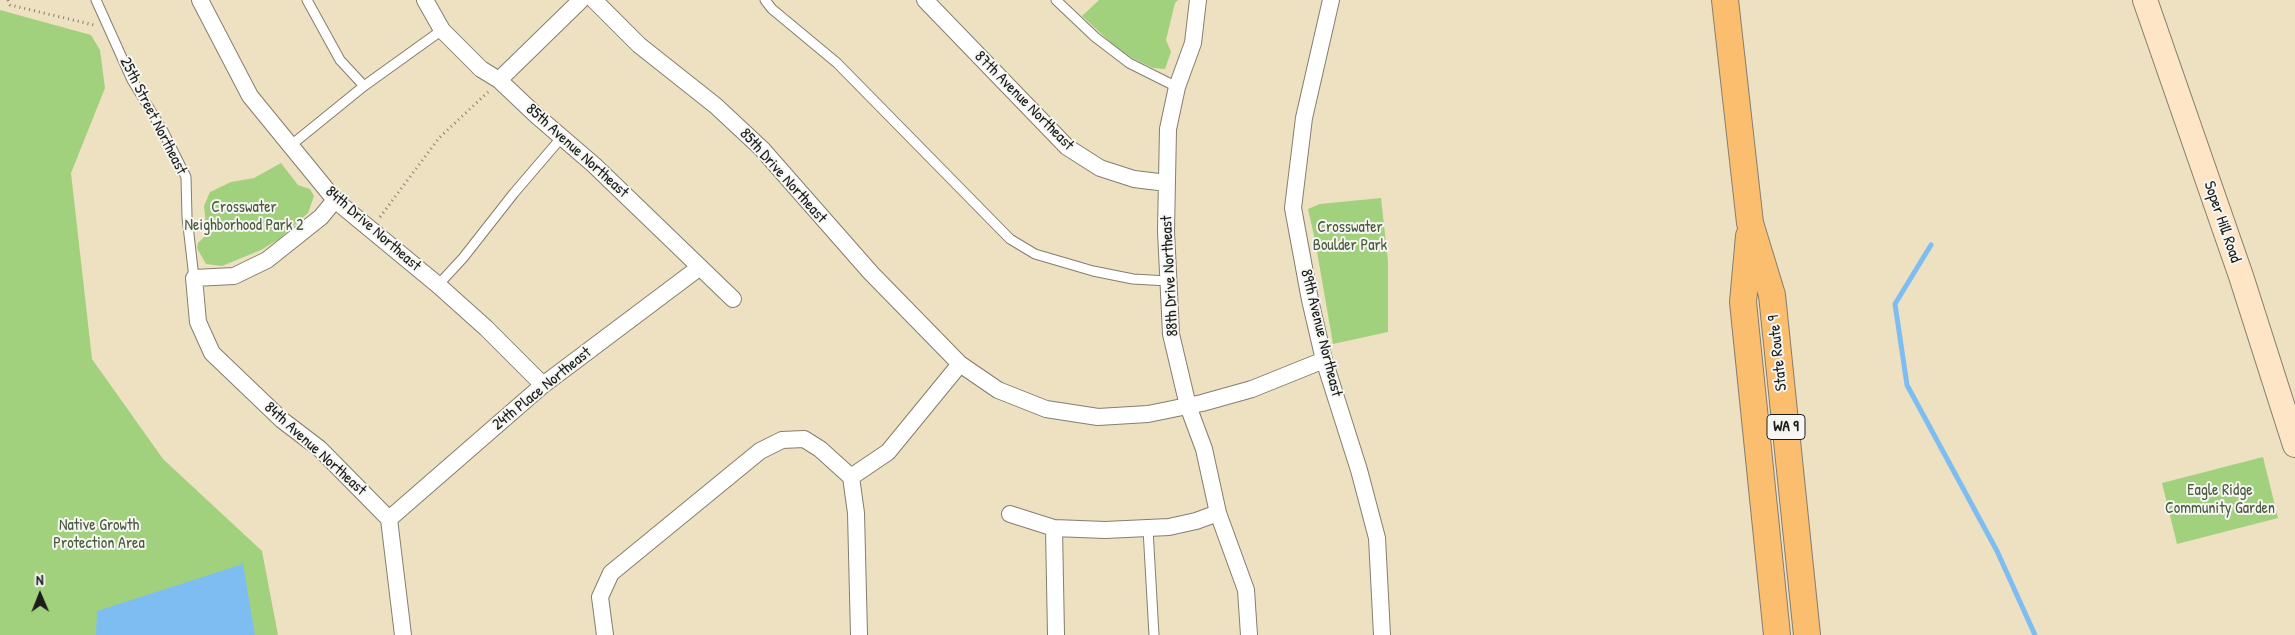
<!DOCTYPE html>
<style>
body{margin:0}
#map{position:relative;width:2295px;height:635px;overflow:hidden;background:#ede1c2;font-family:"Patrick Hand",sans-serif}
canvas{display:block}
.north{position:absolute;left:15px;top:570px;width:50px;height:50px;-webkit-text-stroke:4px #f6f6f2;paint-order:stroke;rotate:359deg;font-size:14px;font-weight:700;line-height:20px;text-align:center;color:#1c1c1c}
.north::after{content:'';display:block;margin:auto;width:18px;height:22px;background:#1c1c1c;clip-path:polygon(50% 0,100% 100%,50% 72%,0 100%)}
</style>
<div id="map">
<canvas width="2295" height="635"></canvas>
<div class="north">N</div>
</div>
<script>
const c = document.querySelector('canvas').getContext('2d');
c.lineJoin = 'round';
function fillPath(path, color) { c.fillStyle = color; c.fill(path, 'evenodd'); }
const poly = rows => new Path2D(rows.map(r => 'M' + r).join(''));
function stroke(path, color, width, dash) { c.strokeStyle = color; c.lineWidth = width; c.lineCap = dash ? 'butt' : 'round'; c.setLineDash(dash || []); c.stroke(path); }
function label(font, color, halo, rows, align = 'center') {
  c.font = font + ' "Patrick Hand",sans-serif'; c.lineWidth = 4; c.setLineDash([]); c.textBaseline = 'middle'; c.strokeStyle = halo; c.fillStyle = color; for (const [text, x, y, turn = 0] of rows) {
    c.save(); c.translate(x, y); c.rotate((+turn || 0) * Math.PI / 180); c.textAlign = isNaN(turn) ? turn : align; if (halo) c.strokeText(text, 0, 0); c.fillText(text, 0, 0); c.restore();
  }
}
const green = poly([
 [1099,0,1178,0,1175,3,1166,40,1171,52,1165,69,1153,68,1122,53,1082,16],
 [0,10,91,35,100,50,105,88,71,173,92,359,163,459,262,551,278,635,0,635],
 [281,163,298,185,310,189,314,196,308,213,279,239,261,250,222,266,206,264,197,248,198,243,207,234,204,206,210,192,231,182,254,178],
 [1381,198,1388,261,1388,332,1333,344,1315,240,1308,209,1320,204],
 [2263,457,2278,518,2177,544,2162,483]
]);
const water = poly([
 [243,564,255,635,96,635,97,611]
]);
const stream = poly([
 [1931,245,1895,304,1907,385,1997,551,2035,635]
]);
const path = poly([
 [8,0,10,5,94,25],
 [380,217,439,138,488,92]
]);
const lane = poly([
 [96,0,132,80,163,131,186,177,187,217,194,278],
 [307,0,340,60,364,86],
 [765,0,772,9,837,63,1010,239,1035,254,1093,271,1133,279,1168,281],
 [1056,0,1095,37,1129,63,1177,87],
 [290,146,364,86,442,30],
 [438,285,463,258,514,193,562,137],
 [1148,529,1154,635]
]);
const street = poly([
 [200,0,250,96,335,200,438,285,486,328,543,385],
 [425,0,442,30,481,69,499,80,537,116,594,165,733,299],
 [594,0,639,45,716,106,762,149,871,273,960,364,998,390,1046,409,1098,417,1148,414,1202,403,1252,389,1324,360],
 [925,0,1067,147,1100,168,1134,179,1167,183],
 [1198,0,1193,43,1177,87,1168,129,1166,231,1171,334,1188,406,1204,449,1218,513,1246,590,1249,635],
 [1331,0,1304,118,1293,208,1310,300,1324,360,1359,470,1377,538,1382,635],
 [499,80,581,0],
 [335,200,321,217,267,260,234,276,194,278,198,322,212,353,282,420,320,449,389,519,403,635],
 [851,477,888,452,960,364],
 [1010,514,1054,528,1105,530,1169,527,1196,521,1218,513],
 [389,519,543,385,700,267],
 [1054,528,1056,635],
 [605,635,600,597,611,573,760,451,782,440,804,439,820,449,851,477,856,513,859,635]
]);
const secondary = poly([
 [2145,0,2241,276,2295,445]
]);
const primary = poly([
 [1725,0,1750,223,1772,295,1807,635],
 [1749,236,1743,302,1777,635]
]);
const shields = [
 [1786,427,38]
];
const shieldNames = [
 ["WA 9",1786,427]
];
const streetNames = [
 ["87th Avenue Northeast",1024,101,45],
 ["25th Street Northeast",153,116,63],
 ["85th Avenue Northeast",577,151,42],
 ["85th Drive Northeast",783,176,48],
 ["Soper Hill Road",2222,222,71],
 ["84th Drive Northeast",373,229,41],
 ["88th Drive Northeast",1170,276,-93],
 ["89th Avenue Northeast",1321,333,76],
 ["State Route 9",1778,353,-96],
 ["24th Place Northeast",542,389,-39],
 ["84th Avenue Northeast",315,449,42]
];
const parkNames = [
 ["Crosswater",244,208],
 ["Neighborhood Park 2",244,226],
 ["Crosswater",1350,228],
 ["Boulder Park",1350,246],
 ["Eagle Ridge",2220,491],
 ["Community Garden",2220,509],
 ["Native Growth",99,526],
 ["Protection Area",99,544]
];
fillPath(green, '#a2d17e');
fillPath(water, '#7ebdf2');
stroke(stream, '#7ebdf2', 5);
stroke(lane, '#847e6f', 11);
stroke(street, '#847e6f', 18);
stroke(secondary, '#847e6f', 26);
stroke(primary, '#847e6f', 28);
stroke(path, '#847e6f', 3, [1, 4]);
stroke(lane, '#fff', 9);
stroke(street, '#fff', 16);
stroke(secondary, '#fde5c5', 24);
stroke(primary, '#fbbd6e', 26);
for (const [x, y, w] of shields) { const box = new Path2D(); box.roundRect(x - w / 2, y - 12.5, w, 25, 4); c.fillStyle = '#f6f6f2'; c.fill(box); stroke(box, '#1c1c1c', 1); }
label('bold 15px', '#1c1c1c', null, shieldNames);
label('16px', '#1c1c1c', '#f6f6f2', streetNames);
label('16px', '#4b5b3e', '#f6f6f2', parkNames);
</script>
